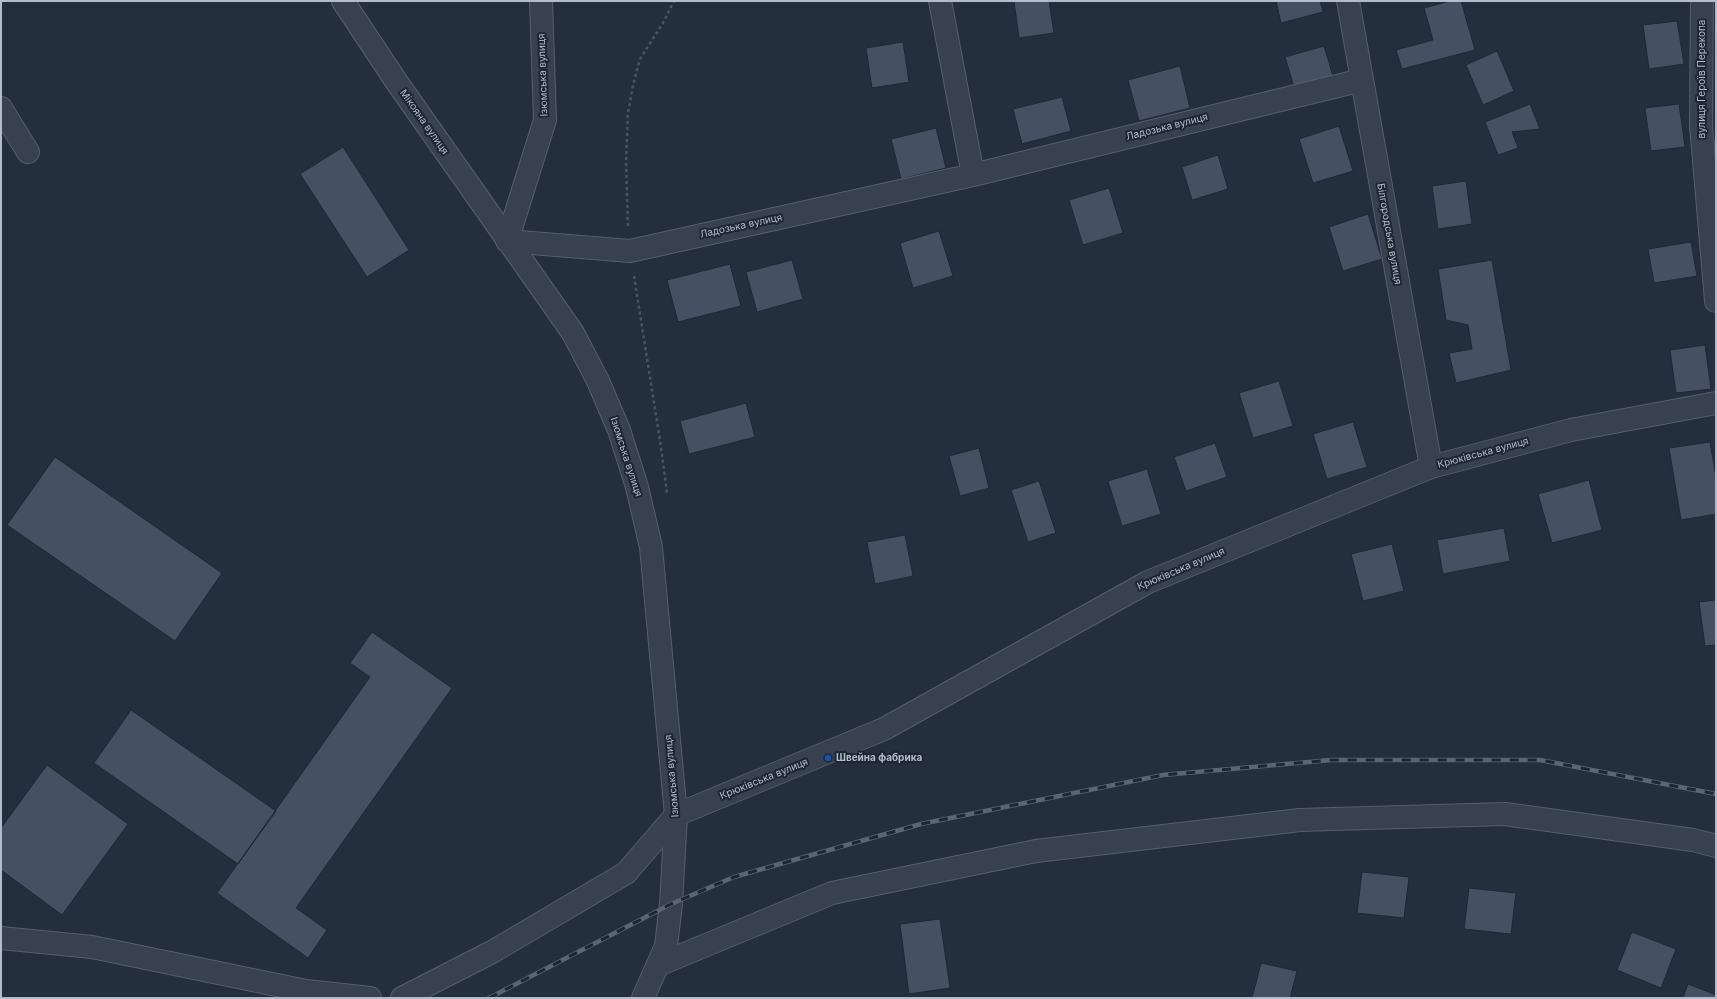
<!DOCTYPE html>
<meta charset="utf-8">
<style>
body{margin:0}
#map{position:relative;width:1717px;height:999px;overflow:hidden;background:#242f3e;font-family:Inter,sans-serif}
canvas{display:block}
.frame{position:absolute;inset:0;border:2px solid #b4bcc9;pointer-events:none}
</style>
<div id="map">
<canvas width="1717" height="999"></canvas>
<div class="frame"></div>
</div>
<script>
const c = document.querySelector('canvas').getContext('2d');
c.lineJoin = 'round';
function fillPath(path, color) { c.fillStyle = color; c.fill(path, 'evenodd'); }
const poly = rows => new Path2D(rows.map(r => 'M' + r).join(''));
function stroke(path, color, width, dash) { c.strokeStyle = color; c.lineWidth = width; c.lineCap = dash ? 'butt' : 'round'; c.setLineDash(dash || []); c.stroke(path); }
function label(font, color, halo, rows, align = 'center') {
  c.font = font + ' Inter,sans-serif'; c.lineWidth = 4; c.setLineDash([]); c.textBaseline = 'middle'; c.strokeStyle = halo; c.fillStyle = color; for (const [text, x, y, turn = 0] of rows) {
    c.save(); c.translate(x, y); c.rotate((+turn || 0) * Math.PI / 180); c.textAlign = isNaN(turn) ? turn : align; if (halo) c.strokeText(text, 0, 0); c.fillText(text, 0, 0); c.restore();
  }
}
const building = poly([
 [1014,1,1049,1,1054,33,1019,38,1014,1],
 [1276,1,1320,1,1323,12,1281,23,1276,1],
 [1450,1,1461,1,1475,50,1402,69,1396,50,1433,40,1424,8,1450,1],
 [1677,21,1684,64,1649,69,1643,25,1677,21],
 [903,42,909,82,872,88,866,48,903,42],
 [1324,46,1333,76,1294,87,1285,57,1324,46],
 [1497,51,1514,91,1483,105,1466,65,1497,51],
 [1180,66,1190,108,1139,121,1128,80,1180,66],
 [1062,97,1071,131,1022,144,1013,109,1062,97],
 [1530,104,1540,129,1512,132,1518,148,1498,155,1485,122,1530,104],
 [1679,104,1685,147,1651,151,1645,108,1679,104],
 [1339,126,1353,171,1313,183,1299,139,1339,126],
 [936,128,946,168,901,179,891,139,936,128],
 [343,147,409,250,367,277,300,174,343,147],
 [1218,155,1228,189,1192,200,1182,167,1218,155],
 [1466,181,1472,224,1438,229,1432,186,1466,181],
 [1109,188,1123,233,1083,245,1069,200,1109,188],
 [1368,214,1382,259,1343,271,1329,227,1368,214],
 [939,231,953,276,913,288,900,243,939,231],
 [1691,242,1697,276,1654,283,1648,249,1691,242],
 [792,260,803,299,757,312,746,272,792,260],
 [1492,260,1511,370,1456,383,1449,353,1472,349,1468,325,1446,320,1438,269,1492,260],
 [730,264,741,306,678,322,667,280,730,264],
 [1705,345,1711,389,1676,393,1670,350,1705,345],
 [1279,381,1293,426,1253,438,1239,393,1279,381],
 [746,403,755,437,689,454,680,421,746,403],
 [1353,422,1367,467,1327,479,1313,434,1353,422],
 [1710,442,1716,477,1716,514,1681,520,1669,448,1710,442],
 [1215,443,1227,477,1186,491,1174,457,1215,443],
 [979,448,989,488,960,496,949,456,979,448],
 [55,457,222,573,175,641,7,525,55,457],
 [1147,469,1161,514,1122,526,1108,481,1147,469],
 [1589,480,1602,530,1552,543,1538,494,1589,480],
 [1039,481,1056,533,1028,542,1011,490,1039,481],
 [1504,528,1510,561,1443,574,1437,540,1504,528],
 [905,535,913,576,875,584,867,542,905,535],
 [1392,544,1404,591,1363,601,1351,554,1392,544],
 [1716,600,1716,645,1705,646,1699,602,1716,600],
 [372,632,452,688,296,908,327,930,308,958,217,893,370,677,350,663,372,632],
 [131,710,276,811,238,864,94,763,131,710],
 [47,765,128,824,62,915,1,870,1,828,47,765],
 [1362,872,1409,877,1404,918,1357,913,1362,872],
 [1469,888,1516,893,1511,934,1464,929,1469,888],
 [940,919,950,988,909,994,900,924,940,919],
 [1632,932,1676,949,1661,988,1617,970,1632,932],
 [1261,963,1297,971,1290,998,1252,998,1261,963],
 [1688,984,1716,995,1716,998,1683,998,1688,984]
]);
const path = poly([
 [628,226,626,162,628,113,633,85,640,59,663,23,674,1],
 [634,276,661,447,667,493]
]);
const minor = poly([
 [541,1,545,120,507,241,630,251,973,175,1362,80],
 [940,1,973,175],
 [1348,1,1431,467],
 [1702,1,1701,125,1716,301],
 [1,108,28,152],
 [1,938,92,947,306,991,370,998],
 [658,965,832,893,1036,851,1300,820,1505,814,1693,840,1716,846],
 [402,998,492,952,626,873,676,815,884,729,1148,582,1431,467,1571,430,1716,403]
]);
const tertiary = poly([
 [343,1,396,81,573,333,598,381,619,430,637,487,651,547,676,815,671,904,666,946,643,998]
]);
const rail = poly([
 [489,998,671,904,734,877,921,824,1163,775,1331,760,1540,760,1716,794]
]);
const markers = [
 [828,758,4,"#1a4fb4"]
];
const streetNames = [
 ["Ізюмська вулиця",543,75,-92],
 ["вулиця Героїв Перекопа",1702,79,-90],
 ["Мікояна вулиця",424,122,55],
 ["Ладозька вулиця",1167,127,-14],
 ["Ладозька вулиця",741,226,-12],
 ["Білгородська вулиця",1389,234,80],
 ["Крюківська вулиця",1483,453,-15],
 ["Ізюмська вулиця",626,457,72],
 ["Крюківська вулиця",1181,569,-23],
 ["Ізюмська вулиця",672,776,-95],
 ["Крюківська вулиця",764,779,-22]
];
const poiNames = [
 ["Швейна фабрика",836,758]
];
fillPath(building, '#455162');
stroke(building, '#1f2835', 1);
stroke(minor, '#565f6c', 24);
stroke(tertiary, '#565f6c', 24);
stroke(path, '#44595c', 2.5, [3, 3]);
stroke(minor, '#38414e', 22);
stroke(tertiary, '#38414e', 22);
stroke(rail, '#5a6575', 4.5);
stroke(rail, '#1d2633', 3, [9]);
for (const [x, y, r, color] of markers) { const dot = new Path2D(); dot.arc(x, y, r, 0, 2 * Math.PI); c.fillStyle = color; c.fill(dot); stroke(dot, '#1d2633', 1.5); }
label('10px', '#b4bcc9', '#1d2633', streetNames);
label('bold 10px', '#b4bcc9', '#1d2633', poiNames, 'left');
</script>
